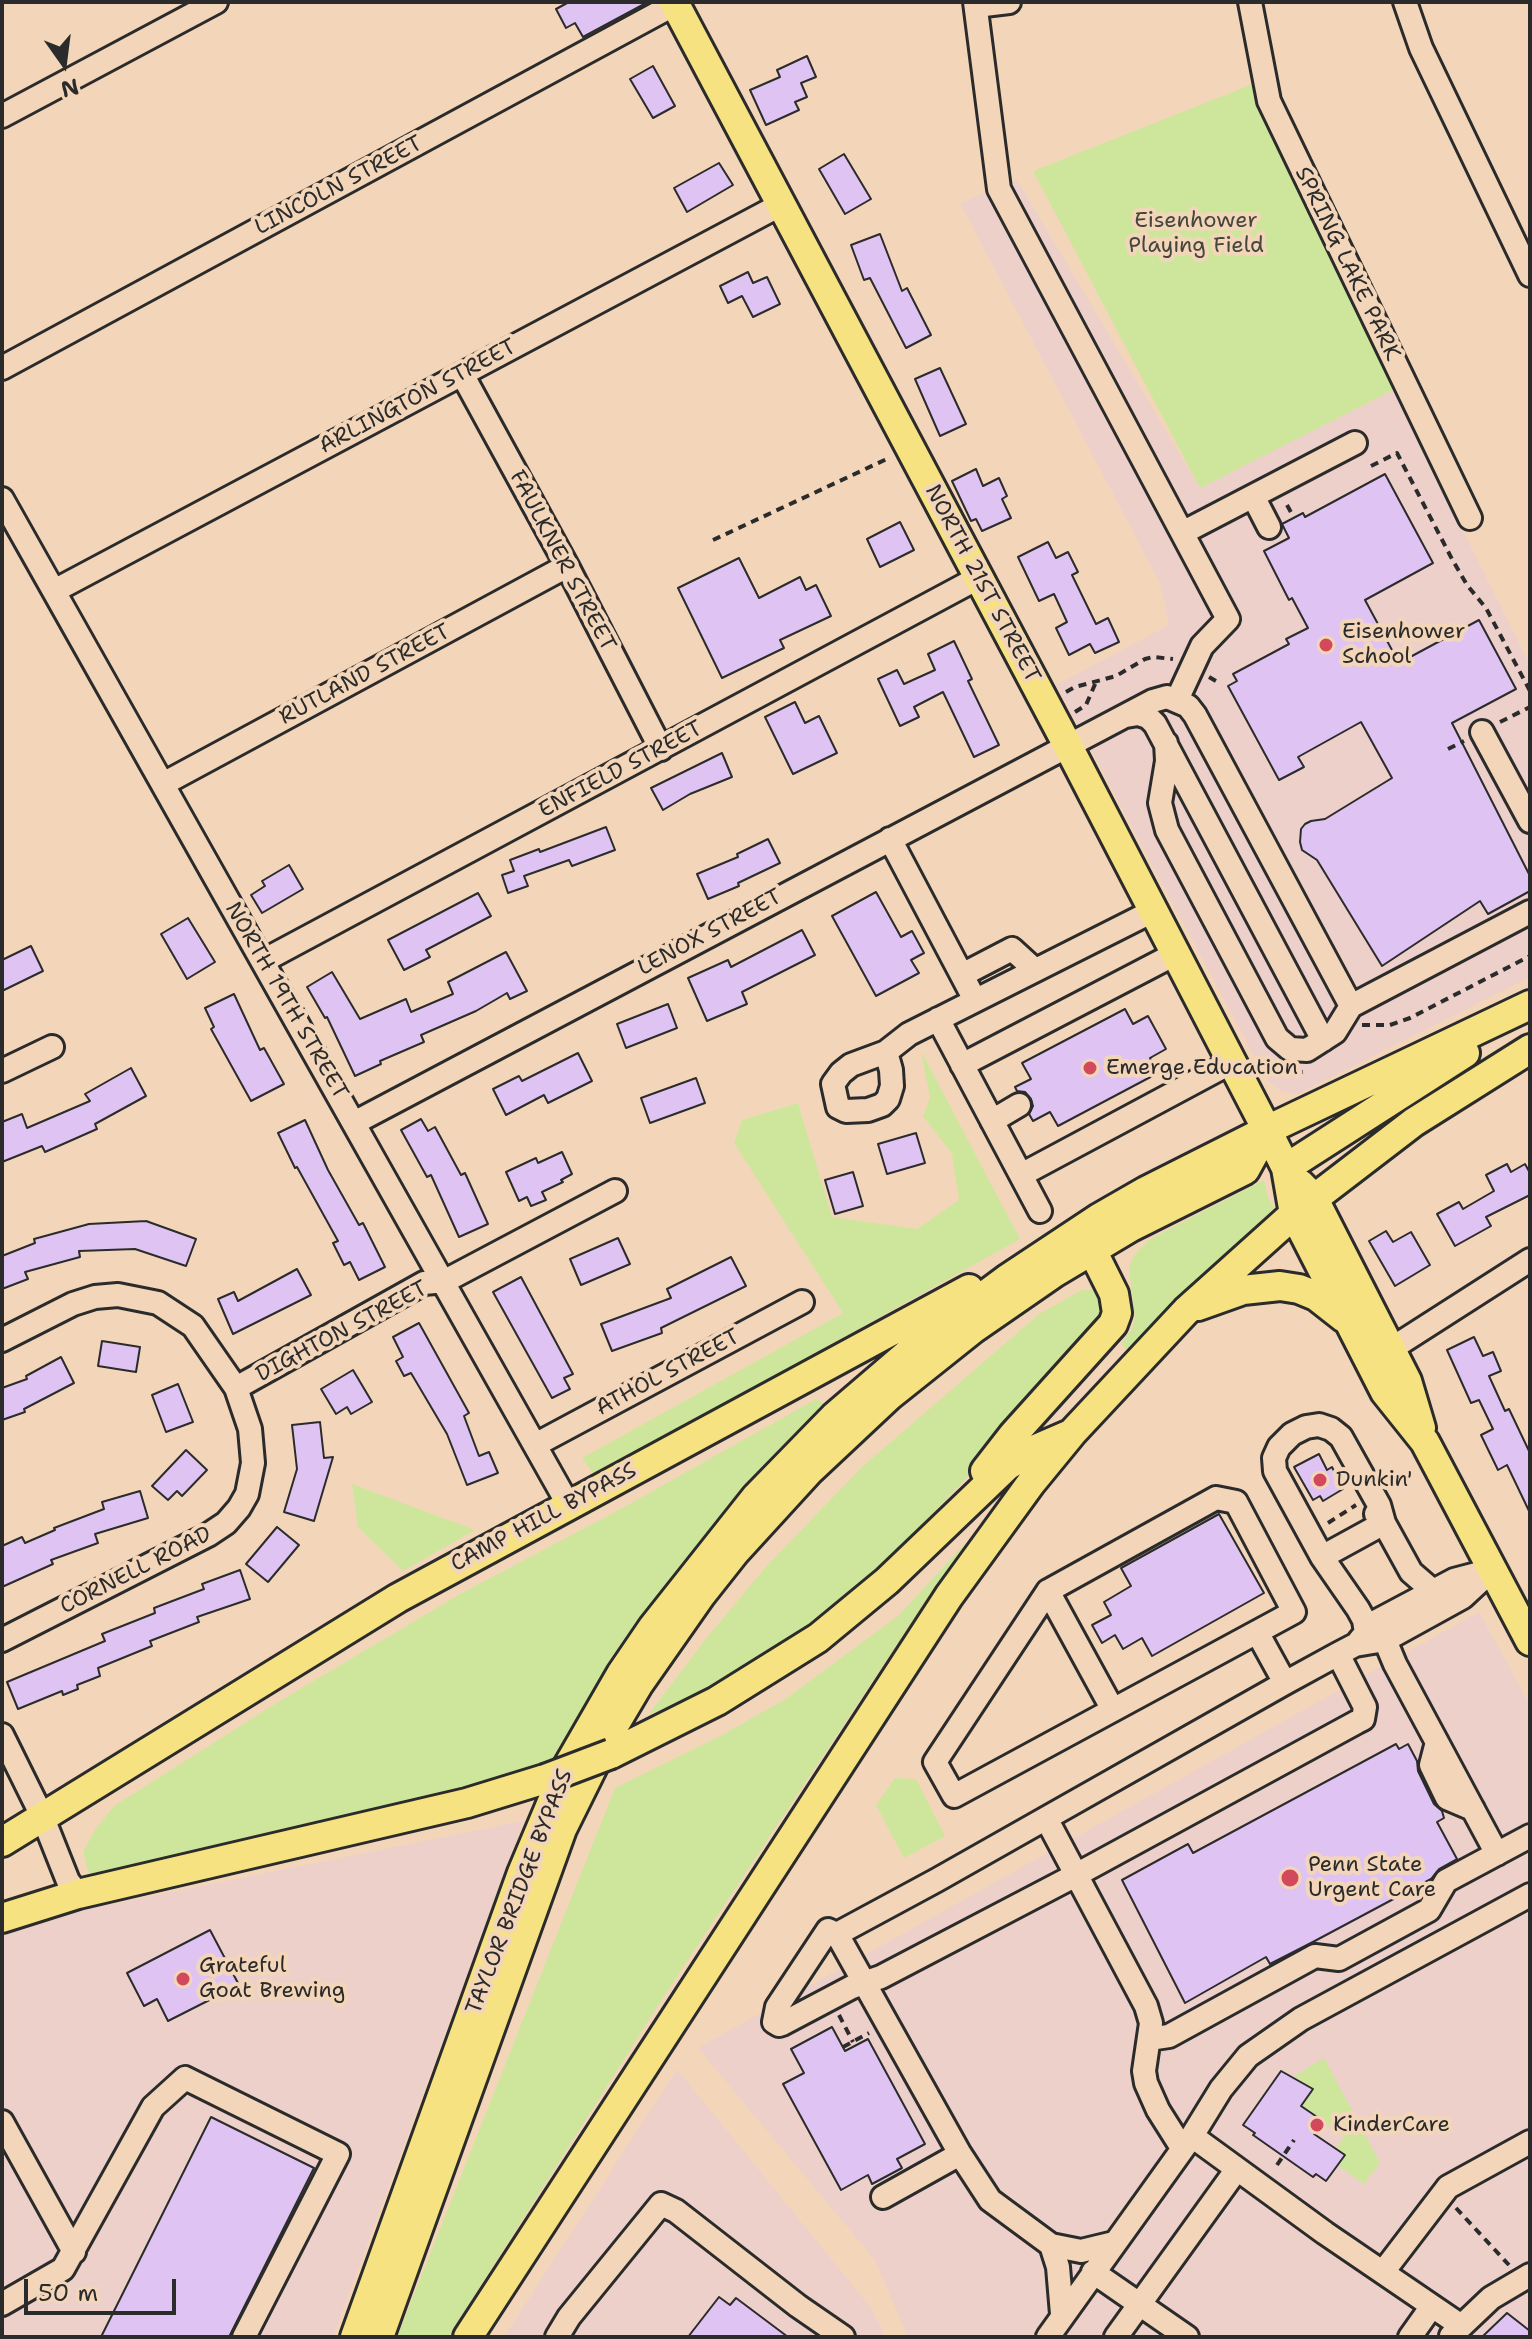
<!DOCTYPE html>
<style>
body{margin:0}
#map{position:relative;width:1532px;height:2339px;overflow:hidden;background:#f3d6b9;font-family:"Shantell Sans",sans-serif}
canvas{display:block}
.frame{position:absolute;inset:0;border:4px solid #2b2b2b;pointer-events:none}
.north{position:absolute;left:24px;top:24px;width:80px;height:80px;-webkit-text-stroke:6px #f3d6b9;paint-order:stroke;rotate:166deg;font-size:22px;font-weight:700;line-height:32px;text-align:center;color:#2b2b2b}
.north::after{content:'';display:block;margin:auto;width:28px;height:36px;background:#2b2b2b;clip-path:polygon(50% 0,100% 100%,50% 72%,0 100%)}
.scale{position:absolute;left:24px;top:2279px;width:152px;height:36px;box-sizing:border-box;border:4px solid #2b2b2b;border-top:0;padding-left:10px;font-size:24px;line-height:28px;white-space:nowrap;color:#2b2b2b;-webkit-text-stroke:6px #f3d6b9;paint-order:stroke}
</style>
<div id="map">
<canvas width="1532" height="2339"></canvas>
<div class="frame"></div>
<div class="north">N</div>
<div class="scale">50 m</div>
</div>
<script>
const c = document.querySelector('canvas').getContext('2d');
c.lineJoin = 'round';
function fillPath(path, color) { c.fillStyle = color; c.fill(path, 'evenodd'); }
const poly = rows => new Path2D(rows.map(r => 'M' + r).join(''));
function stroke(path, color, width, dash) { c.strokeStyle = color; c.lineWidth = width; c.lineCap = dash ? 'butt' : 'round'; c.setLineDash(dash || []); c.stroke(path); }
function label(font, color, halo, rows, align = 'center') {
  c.font = font + ' "Shantell Sans",sans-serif'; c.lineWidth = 8; c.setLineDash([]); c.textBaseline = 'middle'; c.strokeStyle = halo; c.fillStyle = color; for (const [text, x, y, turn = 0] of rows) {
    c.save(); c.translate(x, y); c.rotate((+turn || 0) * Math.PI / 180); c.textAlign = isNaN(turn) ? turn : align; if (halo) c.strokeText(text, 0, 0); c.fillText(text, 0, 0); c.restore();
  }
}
const built = poly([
 [1017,180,1200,488,1393,390,1530,665,1530,977,1298,1094,1281,1091,1267,1080,1056,685,1169,625,1160,583,960,203],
 [1479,1612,1530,1705,1530,2337,908,2337,875,2260,698,2048],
 [524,1821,333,2337,2,2337,2,1931,62,1914],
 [677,2069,871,2308,886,2337,504,2337]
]);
const green = poly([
 [1253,84,1393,390,1200,488,1033,171],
 [921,1051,1020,1239,595,1476,582,1458,843,1313,734,1143,742,1120,798,1103,832,1217,917,1229,959,1200,952,1154,923,1116,930,1098],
 [1264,1180,1268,1198,1279,1215,1131,1353,1121,1344,1132,1329,1135,1318,1129,1268,1134,1255,1150,1239],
 [1082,1290,1094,1290,1100,1298,1102,1317,975,1469,910,1537,848,1594,793,1636,690,1699,648,1715,705,1640,765,1568,861,1468,1039,1314],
 [816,1399,824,1404,685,1561,638,1621,557,1758,432,1799,97,1878,88,1871,83,1852,95,1830,114,1806,275,1704,460,1594,617,1511],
 [352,1484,475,1530,403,1571,358,1527],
 [973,1535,978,1541,911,1623,666,1993,448,2337,397,2337,615,1788,722,1735,784,1700,898,1616],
 [895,1778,916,1779,945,1836,904,1858,876,1805],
 [1324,2058,1380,2163,1364,2184,1337,2165,1344,2155,1336,2149,1344,2136,1301,2106,1312,2089,1294,2076]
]);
const building = poly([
 [569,2,648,2,583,37,575,23,566,28,556,9,569,2],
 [807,56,816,77,801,83,807,97,795,102,799,110,766,125,750,90,780,77,777,70,807,56],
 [653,66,675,106,653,118,630,79,653,66],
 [844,154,871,199,845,214,819,169,844,154],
 [719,163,733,185,687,212,674,188,719,163],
 [880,234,902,291,907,288,931,335,906,348,870,278,864,280,851,245,880,234],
 [748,272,753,283,767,277,780,304,753,317,742,296,728,303,720,286,748,272],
 [940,368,966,424,940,436,915,379,940,368],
 [976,469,983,486,999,478,1007,496,1002,499,1011,518,982,531,976,519,971,521,952,481,976,469],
 [1385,474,1433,563,1365,600,1399,663,1479,620,1516,689,1452,723,1530,876,1530,891,1488,914,1480,901,1382,966,1317,860,1302,850,1300,842,1301,829,1305,824,1311,821,1325,819,1392,778,1361,722,1298,757,1304,767,1279,780,1228,686,1237,681,1233,674,1289,644,1286,639,1308,628,1292,598,1289,600,1264,551,1289,538,1282,524,1303,513,1305,517,1385,474],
 [900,522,914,550,880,567,867,539,900,522],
 [1048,542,1056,558,1068,552,1078,572,1072,575,1096,624,1108,618,1119,642,1095,653,1090,644,1069,655,1056,628,1067,622,1054,594,1039,601,1018,557,1048,542],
 [739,558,759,598,800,577,806,590,816,585,831,616,780,640,784,648,722,678,678,588,739,558],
 [954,641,972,679,968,681,999,745,974,757,943,692,914,707,919,717,900,726,878,679,897,670,904,684,935,670,928,654,954,641],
 [795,702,805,723,819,716,837,753,793,774,765,717,795,702],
 [722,753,732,777,690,794,663,810,651,788,722,753],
 [606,827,615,850,572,866,569,860,524,876,528,886,508,893,502,875,514,871,510,860,539,849,540,852,606,827],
 [768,839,780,863,738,883,739,886,708,899,697,874,738,857,737,854,768,839],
 [289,865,303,889,262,913,251,895,265,886,262,881,289,865],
 [876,892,901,937,912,931,924,953,911,960,919,973,876,996,832,916,876,892],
 [478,893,491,916,426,950,430,957,404,970,388,940,478,893],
 [188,918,215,962,187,979,161,934,188,918],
 [802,930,815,955,742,992,747,1004,707,1021,688,978,728,960,731,967,802,930],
 [31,946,43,971,2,991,2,960,31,946],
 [506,952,527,991,510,999,507,993,476,1011,421,1035,424,1042,380,1061,381,1064,355,1076,327,1017,325,1018,307,987,332,972,360,1019,406,999,411,1012,453,994,448,982,506,952],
 [234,994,260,1050,264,1048,284,1084,251,1101,211,1029,214,1027,205,1008,234,994],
 [668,1004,677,1028,626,1048,617,1024,668,1004],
 [1125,1009,1133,1024,1148,1016,1166,1049,1150,1058,1158,1073,1058,1126,1050,1112,1033,1121,1029,1114,1033,1106,1031,1099,1025,1092,1017,1091,1015,1087,1031,1079,1022,1063,1125,1009],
 [578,1053,592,1081,548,1103,544,1095,506,1115,493,1089,519,1076,522,1081,578,1053],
 [131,1068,146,1096,95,1124,97,1129,45,1152,42,1146,2,1162,2,1122,22,1114,27,1128,90,1101,85,1094,131,1068],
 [696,1078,705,1103,650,1123,641,1098,696,1078],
 [421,1119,428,1131,435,1127,461,1175,465,1173,488,1224,459,1237,431,1175,427,1177,401,1130,421,1119],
 [305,1120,328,1170,359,1225,363,1223,385,1267,359,1280,350,1262,344,1265,333,1243,338,1241,297,1167,295,1168,278,1133,305,1120],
 [916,1133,925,1163,887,1174,878,1144,916,1133],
 [562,1152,572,1174,561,1180,563,1182,542,1192,546,1200,531,1206,527,1197,519,1201,506,1172,536,1158,538,1163,562,1152],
 [1507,1164,1511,1172,1525,1164,1530,1173,1530,1195,1486,1217,1491,1226,1455,1246,1437,1214,1459,1202,1463,1209,1494,1191,1486,1175,1507,1164],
 [853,1172,863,1206,835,1214,825,1180,853,1172],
 [146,1221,196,1239,186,1266,135,1249,79,1251,80,1257,25,1272,28,1279,2,1289,2,1256,35,1243,34,1239,89,1224,146,1221],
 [1386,1231,1393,1242,1411,1232,1430,1265,1395,1286,1369,1241,1386,1231],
 [618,1238,630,1264,581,1285,570,1259,618,1238],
 [731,1257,746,1286,661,1328,662,1333,612,1351,601,1324,671,1298,667,1289,731,1257],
 [297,1269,311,1295,233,1334,218,1299,234,1292,238,1301,297,1269],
 [521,1277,573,1374,564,1378,570,1389,552,1398,493,1292,521,1277],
 [419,1323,469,1413,464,1416,479,1456,489,1452,498,1473,467,1485,447,1434,411,1373,404,1376,396,1361,403,1357,393,1337,419,1323],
 [1474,1337,1483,1356,1493,1352,1501,1371,1489,1376,1505,1411,1509,1409,1530,1453,1530,1513,1507,1465,1498,1470,1481,1435,1493,1429,1479,1400,1471,1403,1447,1350,1474,1337],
 [102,1341,140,1347,136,1372,98,1366,102,1341],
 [61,1357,74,1383,24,1409,25,1412,2,1420,2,1388,27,1379,26,1376,61,1357],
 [353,1370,372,1402,351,1414,347,1407,336,1414,321,1389,353,1370],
 [178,1384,193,1422,166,1432,152,1395,178,1384],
 [320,1422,324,1458,333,1457,314,1521,284,1512,297,1469,292,1425,320,1422],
 [186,1450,207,1470,182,1496,177,1491,168,1500,152,1486,186,1450],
 [1319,1454,1327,1470,1332,1467,1343,1489,1323,1501,1320,1496,1313,1500,1294,1467,1319,1454],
 [140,1491,148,1518,95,1534,98,1543,51,1560,53,1564,2,1587,2,1546,22,1537,25,1543,55,1530,54,1528,104,1509,102,1502,140,1491],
 [1219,1514,1264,1593,1152,1656,1142,1638,1123,1649,1115,1635,1102,1643,1092,1625,1111,1615,1104,1602,1131,1586,1121,1568,1219,1514],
 [277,1527,299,1545,268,1582,246,1564,277,1527],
 [240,1570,250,1599,197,1617,199,1622,150,1641,152,1646,98,1668,100,1676,77,1685,78,1689,63,1695,62,1691,18,1709,7,1682,105,1641,102,1634,155,1613,154,1608,204,1589,202,1584,240,1570],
 [1396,1744,1399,1749,1408,1744,1417,1761,1418,1771,1434,1804,1442,1811,1444,1818,1437,1822,1457,1859,1439,1869,1431,1879,1311,1943,1270,1964,1266,1957,1185,2003,1122,1880,1188,1844,1193,1853,1396,1744],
 [210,1930,239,1985,168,2021,157,1999,144,2006,127,1973,210,1930],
 [832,2027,845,2051,868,2039,925,2144,897,2159,902,2168,872,2184,868,2175,841,2190,783,2084,804,2073,791,2049,832,2027],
 [1281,2071,1313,2089,1301,2106,1323,2121,1314,2134,1345,2155,1326,2181,1316,2174,1313,2177,1253,2135,1255,2133,1243,2125,1281,2071],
 [211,2117,314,2168,229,2337,101,2337,211,2117],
 [719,2297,730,2305,736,2298,788,2337,688,2337,719,2297],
 [1507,2313,1530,2331,1530,2337,1482,2337,1507,2313]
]);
const path = poly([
 [1371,466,1397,453,1452,559,1467,585,1486,608,1530,691],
 [1287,505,1293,516],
 [713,540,889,458],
 [1209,677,1221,684],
 [1066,692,1075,687,1116,676,1145,659,1153,657,1173,659],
 [1075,712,1086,705,1096,682],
 [1500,722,1530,707],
 [1448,749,1464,741],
 [1362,1025,1390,1025,1410,1018,1530,956],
 [1262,1065,1282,1073,1303,1072],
 [1328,1523,1356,1505],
 [839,2015,853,2042],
 [843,2047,869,2033],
 [1277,2165,1294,2140],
 [1456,2208,1509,2265]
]);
const minor = poly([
 [975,2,999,189,1228,619,1202,646,1177,700],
 [1250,2,1269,101,1470,518],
 [1405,2,1421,48,1530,275],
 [976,6,1009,2],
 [2,116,216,2],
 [2,368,675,4],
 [462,374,567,566,661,749],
 [1253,496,1269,527],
 [2,499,568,1504],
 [1184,532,1355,443],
 [54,591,782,204],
 [1126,716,1138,714,1148,717,1155,724,1323,1040],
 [1482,732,1530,821],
 [1166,743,1167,761,1160,803,1167,830,1277,1038,1290,1049,1307,1050,1335,1032,1351,1006,1530,912],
 [163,784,567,566],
 [890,839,975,1000],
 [263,961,978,578],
 [962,975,1012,949,1035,970],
 [938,1019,1040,1211],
 [886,1052,891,1070,892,1086,888,1099,882,1105,868,1110,846,1111,838,1107,833,1084,841,1073,851,1065,886,1052,909,1034,1153,911],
 [962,1065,1175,954],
 [2,1071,52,1047],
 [992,1121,1019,1105],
 [354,1123,1153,701,1167,697,1188,706,1195,715,1351,1006],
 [1021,1175,1232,1062],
 [2,1340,73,1304,95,1297,118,1295,158,1303,193,1326,236,1388,250,1429,253,1463,247,1494,239,1508,226,1523,208,1535,2,1640],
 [1391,1349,1530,1260],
 [236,1388,424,1283,445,1281,615,1191],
 [535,1445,802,1302],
 [1216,1498,1236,1502,1294,1612,954,1796,935,1762,1048,1591,1216,1498],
 [1322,1557,1384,1523,1376,1514],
 [1048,1591,1113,1710],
 [1257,1632,1285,1683],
 [1366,1633,1364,1620,1358,1609,1322,1557,1275,1471,1274,1458,1279,1447,1292,1434,1306,1427,1319,1425,1331,1429,1341,1437,1379,1505,1384,1523,1411,1572,1433,1591],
 [1385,1640,1395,1664,1497,1854],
 [1359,1641,1375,1622,1454,1580,1492,1570],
 [1338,1654,1365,1707,1363,1719,1357,1722,1076,1875,881,1977,852,1987,782,2024,779,2025,774,2022,777,2007,828,1930,837,1934,937,1880,1285,1683,1338,1654,1355,1645,1385,1640,1463,1597,1492,1570],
 [2,1735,43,1818,68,1881,78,1894],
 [1437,1742,1431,1765,1447,1798,1473,1809],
 [1047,1820,1146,2006,1151,2023,1144,2071,1146,2083,1158,2110,1182,2148],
 [837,1934,960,2154,990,2200,1051,2245,1081,2251,1114,2243],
 [1149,2039,1169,2036,1315,1956,1339,1959,1429,1910,1446,1881,1530,1836],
 [2,2122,74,2252],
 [1192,2136,1325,2233,1460,2325],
 [883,2197,960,2154],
 [1051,2245,1058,2267,1062,2314],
 [1093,2272,1187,2337],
 [1383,2272,1448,2187,1530,2142],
 [2,2304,63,2269,153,2107,185,2078,338,2154,244,2337],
 [1451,2336,1491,2298,1530,2275],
 [557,2337,569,2317,661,2204,676,2211,798,2306,843,2337],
 [1048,2337,1192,2136,1221,2089,1248,2056,1301,2019,1530,1895],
 [1116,2337,1237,2169],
 [1410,2337,1432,2306]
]);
const major = poly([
 [674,2,1068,746,1267,1130,1286,1168,1294,1214,1385,1392,1425,1442,1530,1641],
 [1286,1168,1465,1053],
 [1300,1184,1313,1197,1407,1381,1421,1428],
 [1198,1306,1243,1290,1280,1286,1299,1289,1316,1296,1344,1318],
 [985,1471,1013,1435,1113,1324,1117,1313,1114,1294,1092,1250],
 [611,1754,717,1701,818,1638,887,1581,1007,1466,1031,1451,1068,1435],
 [2,1842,398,1598,969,1289],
 [2,1918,78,1894,467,1803,545,1779],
 [355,2337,522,1873,565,1771,621,1674,653,1627,756,1497,834,1417,918,1345,1007,1279,1099,1218,1146,1191,1267,1130,1530,1005],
 [379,2337,562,1829,609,1734,638,1685,701,1595,735,1552,809,1471,889,1396,973,1329,1054,1273,1131,1227,1245,1170,1267,1130],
 [468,2337,949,1596,1031,1483,1072,1433,1186,1311,1294,1214,1414,1122,1530,1049]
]);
const majorBridge = poly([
 [545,1779,611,1754]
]);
const markers = [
 [1326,645,8,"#d1495b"],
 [1090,1068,8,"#d1495b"],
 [1320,1480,8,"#d1495b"],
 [1290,1878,10,"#d1495b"],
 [183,1979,8,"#d1495b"],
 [1317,2125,8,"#d1495b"]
];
const streetNames = [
 ["LINCOLN STREET",339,186,-28],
 ["SPRING LAKE PARK",1347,264,64],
 ["ARLINGTON STREET",418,397,-28],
 ["FAULKNER STREET",562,561,62],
 ["NORTH 21ST STREET",982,584,62],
 ["RUTLAND STREET",365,675,-28],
 ["ENFIELD STREET",621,770,-28],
 ["LENOX STREET",710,933,-28],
 ["NORTH 19TH STREET",286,1001,60],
 ["DIGHTON STREET",342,1332,-28],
 ["ATHOL STREET",668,1373,-28],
 ["CAMP HILL BYPASS",544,1518,-28],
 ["CORNELL ROAD",136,1571,-27],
 ["TAYLOR BRIDGE BYPASS",520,1892,-69]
];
const parkNames = [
 ["Eisenhower",1196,221],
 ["Playing Field",1196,246]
];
const poiNames = [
 ["Eisenhower",1342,632],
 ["School",1342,657],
 ["Emerge Education",1106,1068],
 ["Dunkin'",1336,1480],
 ["Penn State",1308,1865],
 ["Urgent Care",1308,1890],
 ["Grateful",199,1966],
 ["Goat Brewing",199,1991],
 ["KinderCare",1333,2125]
];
fillPath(built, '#edd0ca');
fillPath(green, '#cee69b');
fillPath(building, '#dfc3f2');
stroke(building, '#2b2b2b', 2);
stroke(minor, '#2b2b2b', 28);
stroke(major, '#2b2b2b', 34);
stroke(path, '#2b2b2b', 4, [8, 6]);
stroke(minor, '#f3d6b9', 22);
stroke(major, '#f7e281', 28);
stroke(majorBridge, '#2b2b2b', 34, []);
stroke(majorBridge, '#f7e281', 28);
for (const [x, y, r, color] of markers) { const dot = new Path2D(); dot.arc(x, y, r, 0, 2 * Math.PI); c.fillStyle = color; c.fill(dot); stroke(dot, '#f3d6b9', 3); }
label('22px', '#2b2b2b', '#f3d6b9', streetNames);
label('22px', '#43473c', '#f3d6b9', parkNames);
label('22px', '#2b2b2b', '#f3d6b9', poiNames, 'left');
</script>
